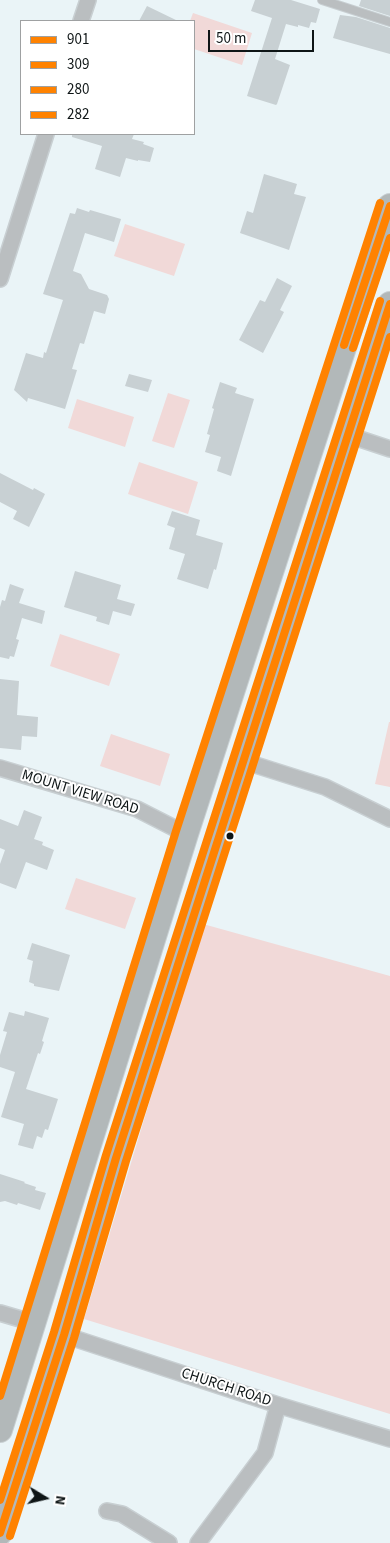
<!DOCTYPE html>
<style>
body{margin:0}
#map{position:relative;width:390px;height:1543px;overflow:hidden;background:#eaf4f7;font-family:"Source Sans 3",sans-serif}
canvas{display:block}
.legend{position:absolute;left:20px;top:20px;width:175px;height:115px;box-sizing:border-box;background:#fff;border:1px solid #9fa1a2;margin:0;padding:6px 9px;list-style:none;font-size:15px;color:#0e1516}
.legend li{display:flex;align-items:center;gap:10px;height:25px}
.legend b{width:25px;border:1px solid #9fa1a2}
.north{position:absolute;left:20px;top:1473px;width:50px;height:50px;-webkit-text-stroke:4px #fff;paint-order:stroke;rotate:99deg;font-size:14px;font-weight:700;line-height:20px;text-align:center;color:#0e1516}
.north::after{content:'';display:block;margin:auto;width:18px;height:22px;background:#0e1516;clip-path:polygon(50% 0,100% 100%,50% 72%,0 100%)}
.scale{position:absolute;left:208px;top:30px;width:106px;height:22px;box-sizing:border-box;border:2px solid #0e1516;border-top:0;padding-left:6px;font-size:15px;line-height:18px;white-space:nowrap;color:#0e1516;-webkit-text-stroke:4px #fff;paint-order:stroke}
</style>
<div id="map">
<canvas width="390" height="1543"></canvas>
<ul class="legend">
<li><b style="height:6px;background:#ff8200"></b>901</li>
<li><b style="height:6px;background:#ff8200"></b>309</li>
<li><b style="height:6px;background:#ff8200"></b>280</li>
<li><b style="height:6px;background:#ff8200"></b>282</li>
</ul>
<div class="north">N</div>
<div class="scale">50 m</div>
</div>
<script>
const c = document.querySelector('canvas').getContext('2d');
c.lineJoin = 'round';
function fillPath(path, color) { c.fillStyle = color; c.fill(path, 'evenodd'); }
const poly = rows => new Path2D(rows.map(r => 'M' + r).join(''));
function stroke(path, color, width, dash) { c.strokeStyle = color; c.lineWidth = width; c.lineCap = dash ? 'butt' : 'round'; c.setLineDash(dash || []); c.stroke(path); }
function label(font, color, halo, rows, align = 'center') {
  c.font = font + ' "Source Sans 3",sans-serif'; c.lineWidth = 4; c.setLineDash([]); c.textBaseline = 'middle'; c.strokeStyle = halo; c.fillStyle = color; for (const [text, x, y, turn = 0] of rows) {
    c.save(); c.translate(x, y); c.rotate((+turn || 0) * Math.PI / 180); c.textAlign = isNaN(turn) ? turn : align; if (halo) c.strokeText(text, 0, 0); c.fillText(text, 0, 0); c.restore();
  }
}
const green = poly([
 [193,13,252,33,242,65,194,49,194,21,190,21],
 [125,224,185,244,174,276,114,256],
 [168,393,190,400,174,448,152,441],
 [77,399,134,417,125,447,68,428],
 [139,462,198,482,188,514,128,494],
 [60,634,120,654,109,686,50,666],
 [389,722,390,722,390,787,375,784],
 [111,734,170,754,160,786,100,766],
 [76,878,136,898,125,929,65,909],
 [203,924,390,976,390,1414,84,1319]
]);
const building = poly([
 [255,0,291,0,320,9,316,23,311,22,309,28,298,25,298,27,286,24,275,59,290,65,277,104,276,105,247,96,272,18,251,11],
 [361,0,390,0,390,16,359,6],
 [147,6,178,21,139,21],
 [340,15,356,17,390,28,390,54,333,38],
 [72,134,134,134,132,139,144,142,143,144,154,148,150,162,138,160,138,161,126,158,120,177,95,169,102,146,72,137],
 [264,174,297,184,294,194,306,197,289,250,240,233,247,211,253,213],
 [77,208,89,212,90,210,121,219,114,242,85,233,73,271,81,274,89,289,107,295,109,299,105,314,94,311,84,344,80,343,72,369,77,370,65,409,28,398,27,402,14,390,26,353,43,358,44,352,46,353,63,300,43,294,70,213,75,214],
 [277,278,292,286,280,310,284,312,263,353,239,340,260,300,265,302],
 [129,374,152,380,148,392,125,386],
 [220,382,237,388,235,393,254,399,231,476,217,471,221,457,205,452,210,435,207,434,214,409,212,408],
 [0,473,33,490,34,488,45,494,29,527,13,519,17,511,0,502],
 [172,511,200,520,196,535,223,543,216,570,214,569,208,589,177,579,185,554,169,549,175,528,167,525],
 [75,571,121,585,117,599,135,604,131,616,113,611,109,625,96,621,97,617,64,607],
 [10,584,24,589,19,603,45,611,42,624,22,618,16,639,19,640,14,657,10,656,9,659,0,657,0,607,2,600,5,601],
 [0,679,19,681,17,715,38,717,37,737,22,736,21,750,0,748],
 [24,810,42,817,34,839,43,842,42,845,54,850,47,870,26,862,16,889,0,883,0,864,5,850,0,848,0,819,18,826],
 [32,943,70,955,59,991,34,986,34,984,29,982,33,961,27,959],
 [25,1011,49,1018,42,1041,44,1042,40,1054,38,1053,26,1089,58,1099,48,1130,45,1129,42,1138,37,1136,33,1149,18,1145,24,1124,1,1117,15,1072,0,1067,0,1055,7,1032,3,1031,9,1012,24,1016],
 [0,1174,25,1182,24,1183,36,1187,35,1190,46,1193,40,1210,18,1203,17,1205,5,1201,0,1202]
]);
const lane = poly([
 [322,0,390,22]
]);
const street = poly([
 [81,21,88,0],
 [0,279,46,134],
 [348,435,390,449],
 [243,761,325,787,390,819],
 [0,768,137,809,186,834],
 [0,1313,34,1323],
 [64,1335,278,1405,390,1439],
 [107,1511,122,1514,169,1543],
 [198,1543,265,1453,278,1405]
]);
const primary = poly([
 [0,1430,186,834,390,206],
 [0,1533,64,1335,116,1158,390,304]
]);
const bus1 = poly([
 [344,345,390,206],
 [0,1533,64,1335,116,1158,390,304]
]);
const bus2 = poly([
 [353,348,390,238],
 [10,1536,74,1338,126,1161,390,337]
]);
const bus3 = poly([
 [0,1500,54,1332,106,1155,380,301]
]);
const bus4 = poly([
 [0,1396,176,831,380,203]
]);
const markers = [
 [230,836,4.5,"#0e1516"]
];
const streetNames = [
 ["MOUNT VIEW ROAD",80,793,17],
 ["CHURCH ROAD",226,1388,18]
];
fillPath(green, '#f1d9d8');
fillPath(building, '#c8d0d3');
stroke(lane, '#c8cfd2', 10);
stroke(street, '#c8cfd2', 18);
stroke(primary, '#c8cfd2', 26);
stroke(lane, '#babec0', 8);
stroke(street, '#babec0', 15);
stroke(primary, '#b2b8b9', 24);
stroke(bus1, '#ff8200', 8);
stroke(bus2, '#ff8200', 8);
stroke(bus3, '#ff8200', 8);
stroke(bus4, '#ff8200', 8);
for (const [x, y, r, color] of markers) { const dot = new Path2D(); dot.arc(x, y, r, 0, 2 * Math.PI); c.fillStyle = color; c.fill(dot); stroke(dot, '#fff', 2); }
label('15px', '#0e1516', '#fff', streetNames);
</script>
